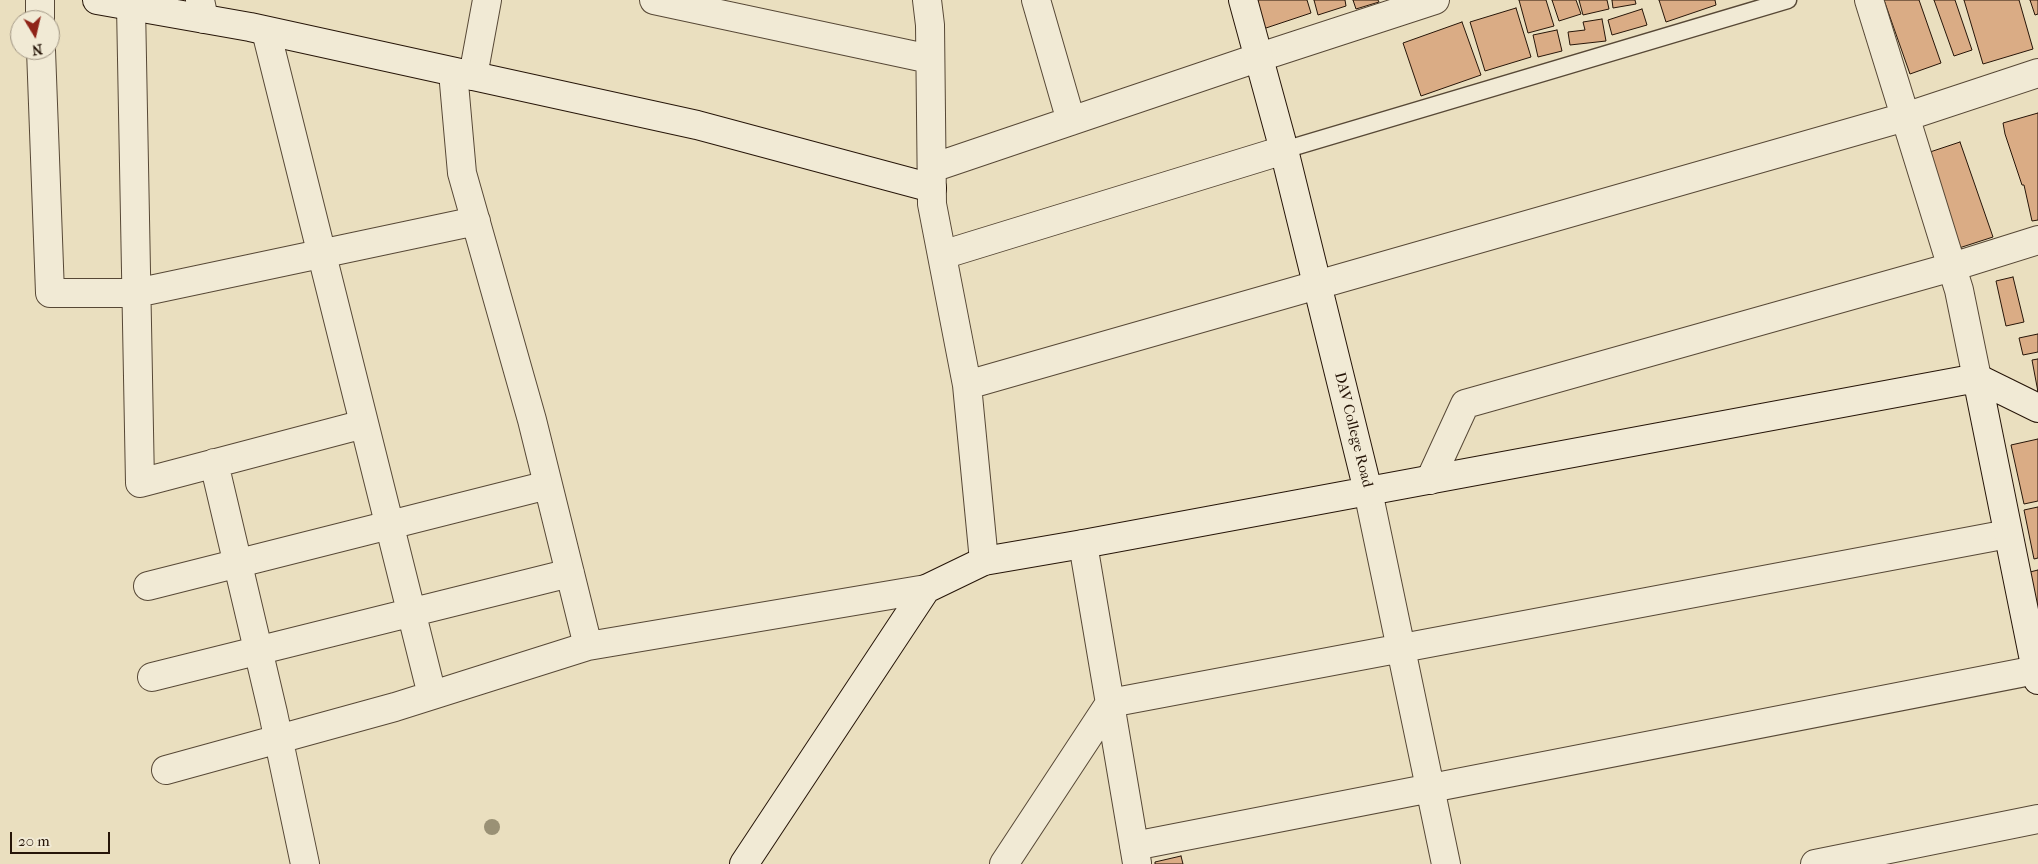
<!DOCTYPE html>
<style>
body{margin:0}
#map{position:relative;width:2038px;height:864px;overflow:hidden;background:#eadfbf;font-family:"IM FELL French Canon",serif}
canvas{display:block}
.north{position:absolute;left:10px;top:10px;width:50px;height:50px;box-sizing:border-box;background:#f1ead5;border:1px solid #a09583;border-radius:50%;rotate:171deg;font-size:14px;font-weight:700;line-height:20px;text-align:center;color:#261508}
.north::after{content:'';display:block;margin:auto;width:18px;height:22px;background:#8f2418;clip-path:polygon(50% 0,100% 100%,50% 72%,0 100%)}
.scale{position:absolute;left:10px;top:832px;width:100px;height:22px;box-sizing:border-box;border:2px solid #261508;border-top:0;padding-left:6px;font-size:15px;line-height:18px;white-space:nowrap;color:#261508;-webkit-text-stroke:4px #f1ead5;paint-order:stroke}
</style>
<div id="map">
<canvas width="2038" height="864"></canvas>
<div class="north">N</div>
<div class="scale">20 m</div>
</div>
<script>
const c = document.querySelector('canvas').getContext('2d');
c.lineJoin = 'round';
function fillPath(path, color) { c.fillStyle = color; c.fill(path, 'evenodd'); }
const poly = rows => new Path2D(rows.map(r => 'M' + r).join(''));
function stroke(path, color, width, dash) { c.strokeStyle = color; c.lineWidth = width; c.lineCap = dash ? 'butt' : 'round'; c.setLineDash(dash || []); c.stroke(path); }
function label(font, color, halo, rows, align = 'center') {
  c.font = font + ' "IM FELL French Canon",serif'; c.lineWidth = 4.5; c.setLineDash([]); c.textBaseline = 'middle'; c.strokeStyle = halo; c.fillStyle = color; for (const [text, x, y, turn = 0] of rows) {
    c.save(); c.translate(x, y); c.rotate((+turn || 0) * Math.PI / 180); c.textAlign = isNaN(turn) ? turn : align; if (halo) c.strokeText(text, 0, 0); c.fillText(text, 0, 0); c.restore();
  }
}
const building = poly([
 [1254,0,1307,0,1311,13,1263,29,1254,0],
 [1314,0,1345,0,1346,6,1318,15,1314,0],
 [1353,0,1378,0,1379,2,1356,9,1353,0],
 [1519,0,1546,0,1554,26,1528,33,1519,0],
 [1552,0,1576,0,1581,14,1559,21,1552,0],
 [1579,0,1607,0,1609,9,1583,15,1579,0],
 [1612,0,1635,0,1636,4,1613,8,1612,0],
 [1659,0,1715,0,1716,5,1666,22,1659,0],
 [1884,0,1919,0,1941,63,1910,74,1884,0],
 [1934,0,1955,0,1972,50,1954,56,1934,0],
 [1964,0,2019,0,2033,49,1983,64,1964,0],
 [2030,0,2038,0,2038,14,2035,15,2030,0],
 [1516,8,1531,57,1485,71,1470,22,1516,8],
 [1642,9,1647,25,1612,35,1608,20,1642,9],
 [1602,19,1606,41,1570,45,1568,32,1585,30,1583,22,1602,19],
 [1462,22,1481,75,1421,96,1403,43,1462,22],
 [1557,30,1562,51,1538,57,1533,35,1557,30],
 [2038,113,2038,220,2032,221,2024,185,2022,185,2005,134,2003,123,2038,113],
 [1960,142,1993,237,1956,249,1924,154,1960,142],
 [2013,277,2024,322,2006,326,1996,281,2013,277],
 [2038,334,2038,352,2023,355,2019,338,2038,334],
 [2038,359,2038,392,2032,360,2038,359],
 [2038,439,2038,501,2024,504,2011,445,2038,439],
 [2038,507,2038,558,2034,559,2024,510,2038,507],
 [2038,570,2038,634,2026,573,2038,570],
 [1181,856,1183,864,1155,864,1155,862,1181,856]
]);
const lane = poly([
 [1284,150,1788,0]
]);
const street = poly([
 [40,0,40,20],
 [200,0,204,19],
 [654,0,930,59],
 [927,0,930,25,932,204,967,385,984,561],
 [1036,0,1071,121],
 [1869,0,1959,290,1977,378],
 [131,6,140,483,364,424],
 [266,31,432,695],
 [41,50,50,293,136,293,476,221],
 [453,72,462,173,532,420,588,646],
 [473,76,487,0],
 [932,168,1260,57,1435,0],
 [942,255,1284,150],
 [967,385,1905,117,2038,73],
 [214,463,273,713,305,864],
 [1430,480,1465,404,1952,267,2038,240],
 [1368,491,1446,864],
 [1083,544,1137,863],
 [148,586,548,485],
 [152,677,570,573],
 [166,770,395,707,588,646,926,589],
 [1134,846,2036,670],
 [1004,864,1110,703,2008,534],
 [1815,864,2038,819]
]);
const secondary = poly([
 [97,0,250,27,697,125,932,188],
 [1243,0,1284,150,1368,491],
 [1977,378,2038,680],
 [744,864,926,589,984,561,1083,544,1977,378,2038,408]
]);
const trees = [
 [492,827]
];
const streetNames = [
 ["DAV College Road",1353,430,76]
];
fillPath(building, '#daac85');
stroke(building, '#261508', 1);
stroke(lane, '#574836', 19);
stroke(street, '#574836', 30);
stroke(secondary, '#261508', 30);
stroke(lane, '#f1ead5', 16);
stroke(street, '#f1ead5', 28);
stroke(secondary, '#f1ead5', 28);
c.fillStyle = '#9a9175';
for (const [x, y] of trees) { c.beginPath(); c.arc(x, y, 8, 0, 2 * Math.PI); c.fill(); }
label('15px', '#261508', '#f1ead5', streetNames);
</script>
